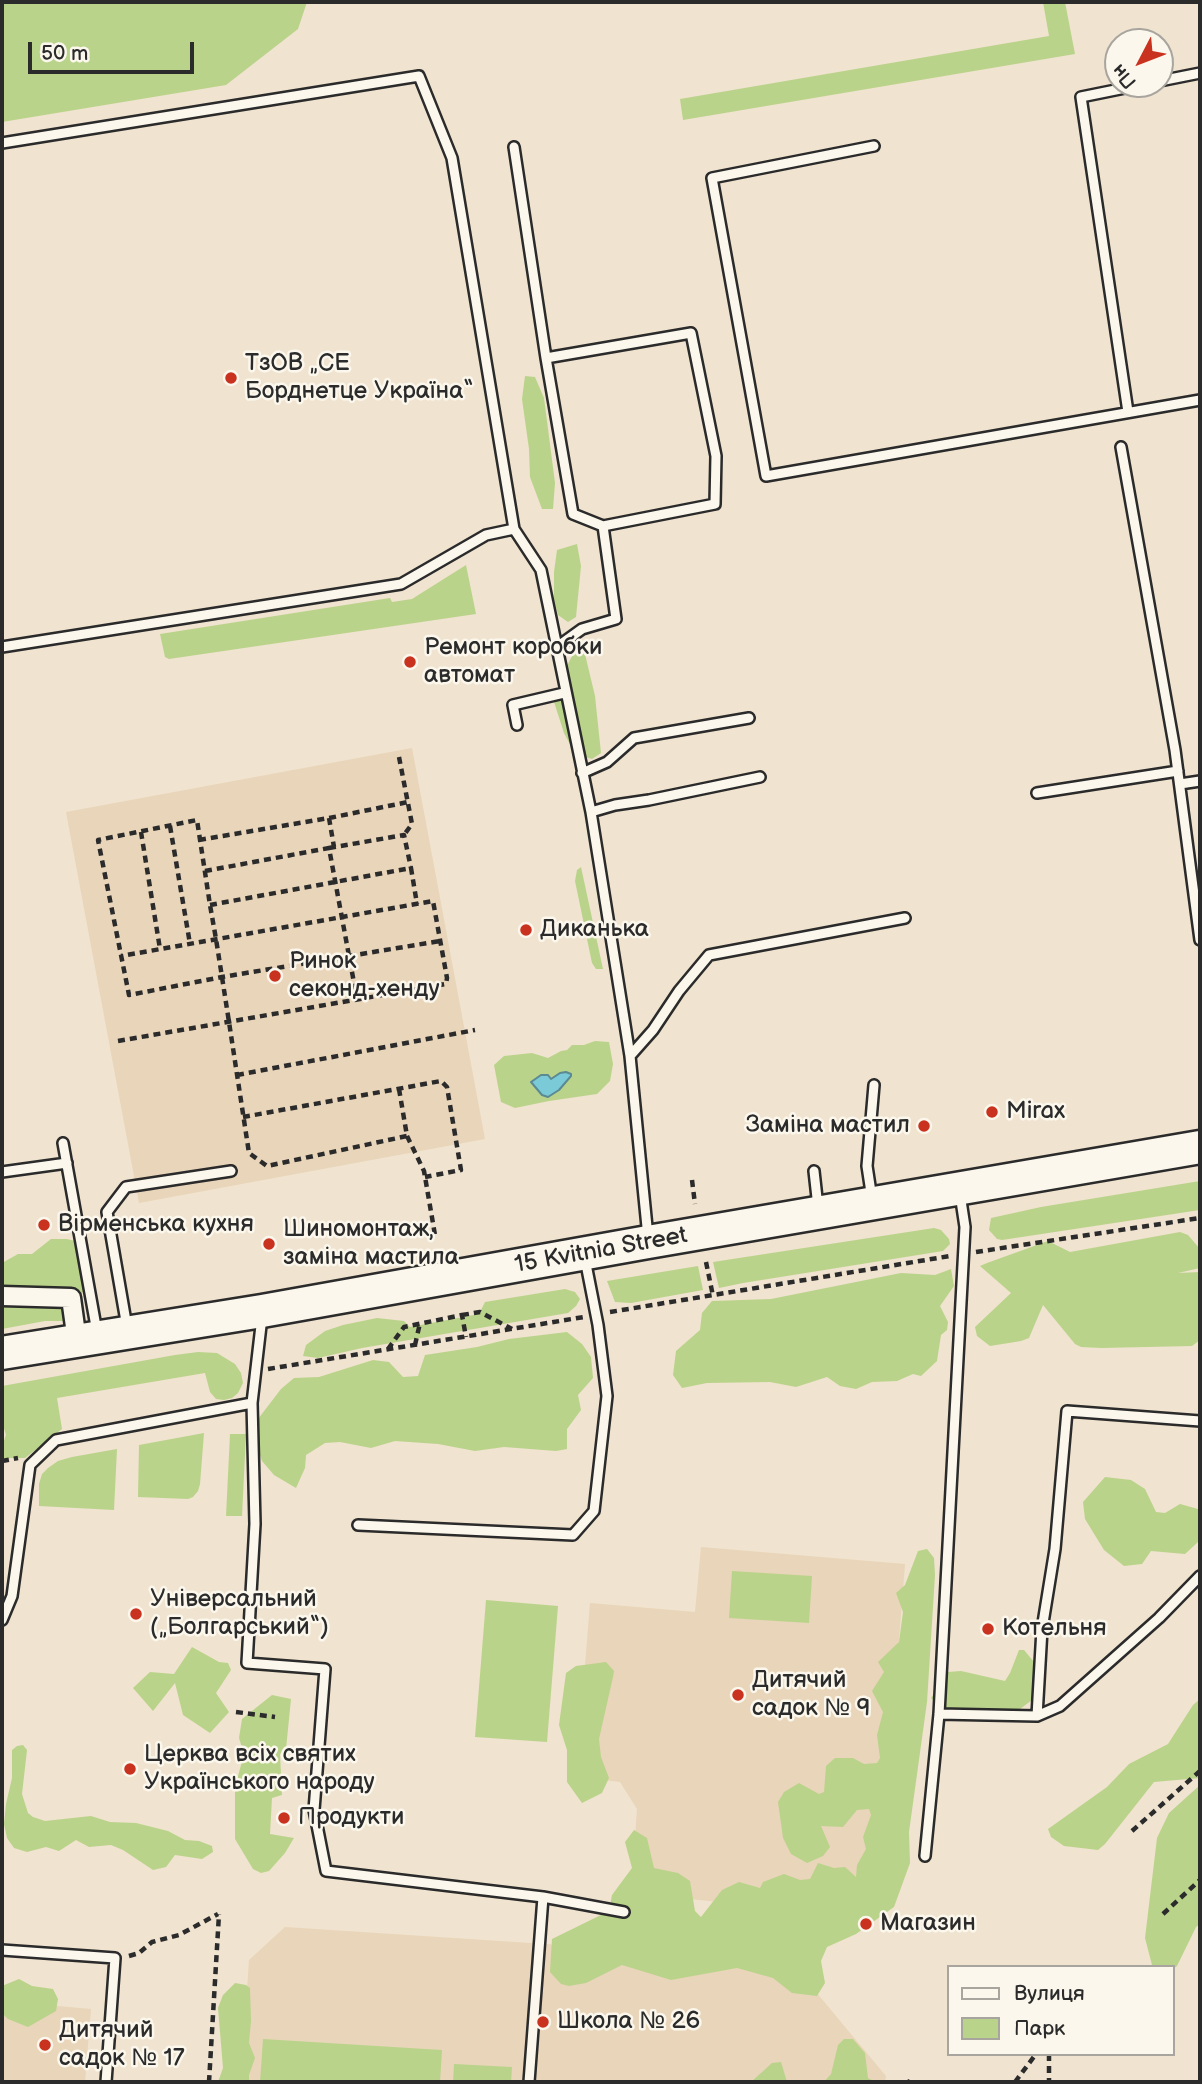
<!DOCTYPE html>
<meta charset="utf-8">
<style>
body{margin:0}
#map{position:relative;width:1202px;height:2084px;overflow:hidden;background:#f0e3cf;font-family:"Balsamiq Sans",sans-serif}
canvas{display:block}
.frame{position:absolute;inset:0;border:4px solid #2b2b2b;pointer-events:none}
.legend{position:absolute;left:947px;top:1965px;width:228px;height:91px;box-sizing:border-box;background:#fbf7ec;border:2px solid #a8a59f;margin:0;padding:9px 12px;list-style:none;font-size:21px;color:#2b2b2b}
.legend li{display:flex;align-items:center;gap:14px;height:35px}
.legend b{width:35px;border:2px solid #a8a59f}
.north{position:absolute;left:1104px;top:28px;width:70px;height:70px;box-sizing:border-box;background:#fbf7ec;border:2px solid #a8a59f;border-radius:50%;rotate:228deg;font-size:19px;font-weight:700;line-height:28px;text-align:center;color:#2b2b2b}
.north::after{content:'';display:block;margin:auto;width:24px;height:32px;background:#c8321e;clip-path:polygon(50% 0,100% 100%,50% 72%,0 100%)}
.scale{position:absolute;left:28px;top:42px;width:166px;height:32px;box-sizing:border-box;border:4px solid #2b2b2b;border-top:0;padding-left:9px;font-size:21px;line-height:24px;white-space:nowrap;color:#2b2b2b;-webkit-text-stroke:5px #fbf7ec;paint-order:stroke}
</style>
<div id="map">
<canvas width="1202" height="2084"></canvas>
<div class="frame"></div>
<ul class="legend">
<li><b style="height:9px;background:#fbf7ec"></b>Вулиця</li>
<li><b style="height:19px;background:#bad38a"></b>Парк</li>
</ul>
<div class="north">Пн</div>
<div class="scale">50 m</div>
</div>
<script>
const c = document.querySelector('canvas').getContext('2d');
c.lineJoin = 'round';
function fillPath(path, color) { c.fillStyle = color; c.fill(path, 'evenodd'); }
const poly = rows => new Path2D(rows.map(r => 'M' + r).join(''));
function stroke(path, color, width, dash) { c.strokeStyle = color; c.lineWidth = width; c.lineCap = dash ? 'butt' : 'round'; c.setLineDash(dash || []); c.stroke(path); }
function label(font, color, halo, rows, align = 'center') {
  c.font = font + ' "Balsamiq Sans",sans-serif'; c.lineWidth = 5; c.setLineDash([]); c.textBaseline = 'middle'; c.strokeStyle = halo; c.fillStyle = color; for (const [text, x, y, turn = 0] of rows) {
    c.save(); c.translate(x, y); c.rotate((+turn || 0) * Math.PI / 180); c.textAlign = isNaN(turn) ? turn : align; if (halo) c.strokeText(text, 0, 0); c.fillText(text, 0, 0); c.restore();
  }
}
const built = poly([
 [412,748,485,1139,139,1203,66,812],
 [701,1547,905,1564,879,1894,846,1915,631,1893,637,1809,620,1782,576,1777,590,1603,695,1612],
 [285,1927,561,1945,796,1968,886,2076,885,2082,241,2082,249,1960],
 [2,2001,91,2009,85,2082,2,2082]
]);
const green = poly([
 [2,2,307,2,298,29,226,85,2,122],
 [1043,2,1065,2,1075,54,683,120,680,99,1049,36],
 [525,376,535,377,544,398,555,483,553,509,542,509,530,477,529,449,522,399],
 [577,544,581,566,576,617,568,622,558,615,554,599,554,572,557,550],
 [466,565,476,614,169,659,165,657,160,634,390,598,392,602,412,599],
 [575,650,584,650,595,696,601,753,592,759,575,754,564,733,554,702,562,676],
 [581,867,603,969,596,969,592,963,575,881,577,870],
 [595,1041,609,1042,613,1064,610,1081,597,1094,549,1101,515,1108,501,1102,494,1065,504,1056,532,1053,548,1058,561,1051,567,1050,572,1045,584,1045],
 [1200,1181,1200,1210,1002,1240,997,1239,989,1230,991,1218,1041,1207],
 [934,1228,941,1230,949,1239,950,1244,943,1251,743,1283,719,1288,713,1262],
 [1180,1232,1188,1235,1200,1249,1200,1268,1178,1273,1200,1272,1200,1340,1192,1346,1101,1348,1081,1347,1075,1344,1043,1305,1029,1338,1021,1341,990,1346,977,1336,975,1327,1011,1293,980,1266,987,1263,1048,1241,1070,1252],
 [51,1239,67,1239,82,1243,78,1259,84,1290,64,1321,45,1321,2,1329,2,1263,18,1254,32,1254],
 [698,1266,703,1290,631,1303,615,1302,607,1281],
 [951,1269,954,1286,940,1306,948,1322,947,1330,941,1335,937,1361,921,1376,913,1374,897,1381,872,1382,856,1389,840,1386,827,1377,796,1387,770,1382,707,1383,682,1388,673,1375,676,1351,700,1330,702,1313,712,1301,771,1299,901,1273,935,1275],
 [565,1289,575,1292,580,1299,576,1306,568,1313,362,1348,318,1358,303,1356,306,1345,325,1331,343,1325,377,1318,404,1321,410,1327,479,1314,485,1302],
 [567,1332,582,1344,591,1357,593,1378,578,1395,581,1410,567,1429,567,1449,556,1451,504,1447,475,1451,438,1444,395,1441,371,1448,340,1442,325,1443,306,1455,305,1468,296,1488,274,1475,262,1461,257,1446,258,1419,281,1389,294,1378,319,1377,373,1360,389,1362,403,1377,418,1376,425,1355,477,1347,509,1339],
 [198,1352,217,1353,235,1364,241,1373,243,1383,238,1393,232,1398,224,1400,216,1399,210,1392,205,1373,57,1398,62,1429,25,1458,10,1458,2,1461,2,1446,6,1435,2,1422,2,1386,175,1355],
 [204,1433,200,1484,198,1491,193,1497,188,1499,138,1497,139,1445],
 [230,1434,246,1434,242,1516,226,1516],
 [117,1449,114,1510,39,1506,39,1484,42,1474,48,1468,58,1461,72,1457],
 [1105,1477,1131,1480,1145,1489,1156,1512,1165,1513,1180,1504,1198,1509,1198,1542,1185,1554,1151,1551,1142,1564,1124,1566,1104,1550,1085,1519,1083,1502],
 [927,1549,934,1558,935,1575,927,1702,909,1832,910,1863,894,1907,856,1934,827,1947,821,1961,825,1983,817,1996,792,1993,773,1978,737,1968,671,1980,622,1965,586,1983,569,1986,561,1984,550,1972,552,1939,609,1911,612,1895,632,1868,625,1842,634,1830,647,1838,654,1868,678,1873,690,1881,695,1911,701,1917,722,1890,739,1882,760,1888,763,1882,784,1874,800,1880,810,1879,818,1863,834,1868,845,1867,856,1877,857,1865,866,1849,863,1837,871,1815,869,1809,857,1810,843,1827,821,1826,830,1847,823,1856,807,1863,791,1854,783,1838,778,1802,784,1792,799,1783,819,1794,824,1792,826,1766,835,1758,853,1758,864,1764,877,1763,880,1758,877,1735,883,1712,872,1691,884,1672,878,1662,899,1642,903,1612,896,1593,905,1585,918,1551],
 [732,1571,812,1576,809,1623,729,1618],
 [486,1600,558,1606,547,1742,475,1737],
 [192,1647,219,1662,228,1663,231,1670,216,1693,229,1712,210,1733,183,1715,175,1683,153,1711,133,1688,150,1672,174,1674],
 [1019,1650,1024,1650,1034,1662,1035,1682,1032,1700,1016,1712,944,1711,931,1698,948,1672,961,1671,1005,1681,1010,1673],
 [606,1662,614,1671,613,1677,599,1739,601,1757,609,1778,602,1793,582,1803,567,1782,567,1750,559,1725,566,1673,576,1666],
 [272,1695,291,1699,286,1749,280,1754,282,1795,272,1798,270,1834,294,1838,285,1853,269,1871,261,1873,253,1869,235,1839,235,1787,244,1754,239,1738,242,1719],
 [1200,1699,1200,1778,1154,1782,1105,1844,1098,1850,1064,1846,1051,1837,1048,1829,1107,1787,1129,1764,1168,1744,1193,1705],
 [23,1745,27,1750,22,1794,28,1813,33,1817,45,1821,91,1816,110,1822,136,1823,168,1831,185,1840,199,1841,212,1846,213,1852,202,1859,175,1855,166,1867,153,1870,123,1850,111,1845,89,1847,76,1840,59,1851,46,1847,27,1852,14,1848,7,1838,4,1824,6,1804,12,1778,12,1750,17,1746],
 [1200,1785,1200,1924,1196,1927,1177,1966,1172,1970,1172,1967,1155,1967,1152,1965,1145,1938,1157,1838,1169,1813],
 [19,1979,32,1986,53,1989,58,1999,56,2011,28,2027,8,2019,2,2013,2,1986],
 [235,1983,246,1985,250,1988,251,2021,249,2043,255,2058,249,2075,249,2082,218,2082,223,2068,218,2008,223,1995],
 [263,2039,442,2050,440,2082,260,2082],
 [844,2039,853,2039,865,2053,868,2078,875,2082,824,2082,831,2074,838,2045],
 [781,2062,787,2082,751,2082,772,2063],
 [454,2064,512,2067,511,2082,453,2082]
]);
const water = poly([
 [566,1072,571,1074,571,1076,559,1090,548,1097,542,1095,531,1082,541,1075,548,1075,551,1079,560,1073,566,1072]
]);
const path = poly([
 [399,757,412,824,404,835],
 [329,818,334,847],
 [170,826,190,944],
 [141,832,160,949],
 [199,840,329,818,408,802],
 [329,848,404,835,411,868],
 [205,871,329,848,357,999],
 [210,905,411,868,417,904],
 [118,1041,446,984,447,978,433,901,121,956],
 [237,1075,475,1030],
 [399,1089,407,1136,267,1166,249,1153,229,1022,222,977,216,939,210,905,197,820,98,840,129,995,222,977,440,941],
 [243,1117,441,1081,447,1087,461,1170,425,1177],
 [407,1136,424,1171,435,1235],
 [692,1180,695,1204],
 [976,1252,1200,1218],
 [706,1262,713,1296],
 [610,1312,950,1256],
 [462,1315,480,1312,512,1329],
 [415,1345,420,1323],
 [388,1349,404,1327,462,1315,466,1337],
 [268,1369,584,1317],
 [2,1461,18,1458],
 [236,1712,275,1717],
 [1132,1831,1200,1771],
 [1163,1914,1200,1880],
 [129,1956,139,1953,152,1942,179,1935,218,1914],
 [1049,2054,1049,2082],
 [907,2080,908,2082],
 [209,2082,219,1914],
 [1015,2082,1036,2054]
]);
const lane = poly([
 [1160,81,1200,73],
 [2,143,419,76,452,158,514,529,541,570,591,812,630,1056,648,1237],
 [874,146,712,178,766,476,1200,400],
 [514,147,546,358],
 [1128,412,1081,97,1145,84],
 [1121,447,1175,750,1200,940],
 [2,647,401,584,486,535,514,529],
 [557,647,582,629,616,619,603,526,715,504,716,456,691,333,546,358,573,514,603,526],
 [517,725,513,705,564,693],
 [582,773,607,762,634,738,749,718],
 [1180,784,1200,781],
 [1037,793,1178,771],
 [591,812,615,805,649,800,760,777],
 [630,1056,653,1030,679,991,709,955,905,918],
 [63,1143,97,1332],
 [814,1171,818,1207],
 [2,1172,67,1163],
 [872,1199,867,1166,874,1085],
 [262,1317,252,1403,255,1524,247,1663,325,1669,314,1810,326,1871,543,1897,624,1912],
 [127,1327,107,1212,126,1187,231,1171],
 [358,1525,573,1535,594,1511,607,1396,598,1325,585,1259],
 [2,1620,12,1596,30,1465,56,1440,252,1403],
 [939,1714,1037,1716,1060,1706,1159,1618,1200,1576],
 [1037,1716,1042,1629,1055,1549,1067,1411,1200,1421],
 [925,1856,939,1714,965,1227,960,1194],
 [2,1950,115,1958,106,2082],
 [529,2082,543,1897]
]);
const street = poly([
 [2,1296,71,1298,77,1341]
]);
const highway = poly([
 [2,1353,262,1311,648,1242,1200,1147]
]);
const markers = [
 [231,378,7,"#c8321e"],
 [410,662,7,"#c8321e"],
 [526,930,7,"#c8321e"],
 [275,976,7,"#c8321e"],
 [992,1112,7,"#c8321e"],
 [924,1126,7,"#c8321e"],
 [44,1225,7,"#c8321e"],
 [269,1244,7,"#c8321e"],
 [136,1614,7,"#c8321e"],
 [988,1629,7,"#c8321e"],
 [738,1695,7,"#c8321e"],
 [130,1769,7,"#c8321e"],
 [284,1818,7,"#c8321e"],
 [866,1924,7,"#c8321e"],
 [543,2022,7,"#c8321e"],
 [45,2045,7,"#c8321e"]
];
const poiNames = [
 ["ТзОВ „СЕ",245,364],
 ["Борднетце Україна“",245,392],
 ["Ремонт коробки",424,648],
 ["автомат",424,676],
 ["Диканька",540,930],
 ["Ринок",289,962],
 ["секонд-хенду",289,990],
 ["Mirax",1006,1112],
 ["Заміна мастил",910,1126,"right"],
 ["Вірменська кухня",58,1225],
 ["Шиномонтаж,",283,1230],
 ["заміна мастила",283,1258],
 ["Універсальний",150,1600],
 ["(„Болгарський“)",150,1628],
 ["Котельня",1002,1629],
 ["Дитячий",752,1681],
 ["садок № 9",752,1709],
 ["Церква всіх святих",144,1755],
 ["Українського народу",144,1783],
 ["Продукти",298,1818],
 ["Магазин",880,1924],
 ["Школа № 26",557,2022],
 ["Дитячий",59,2031],
 ["садок № 17",59,2059]
];
const streetNames = [
 ["15 Kvitnia Street",601,1251,-10]
];
fillPath(built, '#e9d5ba');
fillPath(green, '#bad38a');
fillPath(water, '#7bcad8');
stroke(water, '#5b8a93', 2);
stroke(lane, '#2b2b2b', 14);
stroke(street, '#2b2b2b', 23);
stroke(highway, '#2b2b2b', 37);
stroke(path, '#2b2b2b', 4.5, [7, 5]);
stroke(lane, '#fbf7ec', 9);
stroke(street, '#fbf7ec', 18);
stroke(highway, '#fbf7ec', 32);
for (const [x, y, r, color] of markers) { const dot = new Path2D(); dot.arc(x, y, r, 0, 2 * Math.PI); c.fillStyle = color; c.fill(dot); stroke(dot, '#fbf7ec', 2.5); }
label('24px', '#2b2b2b', '#fbf7ec', poiNames, 'left');
label('24px', '#2b2b2b', '#fbf7ec', streetNames);
</script>
